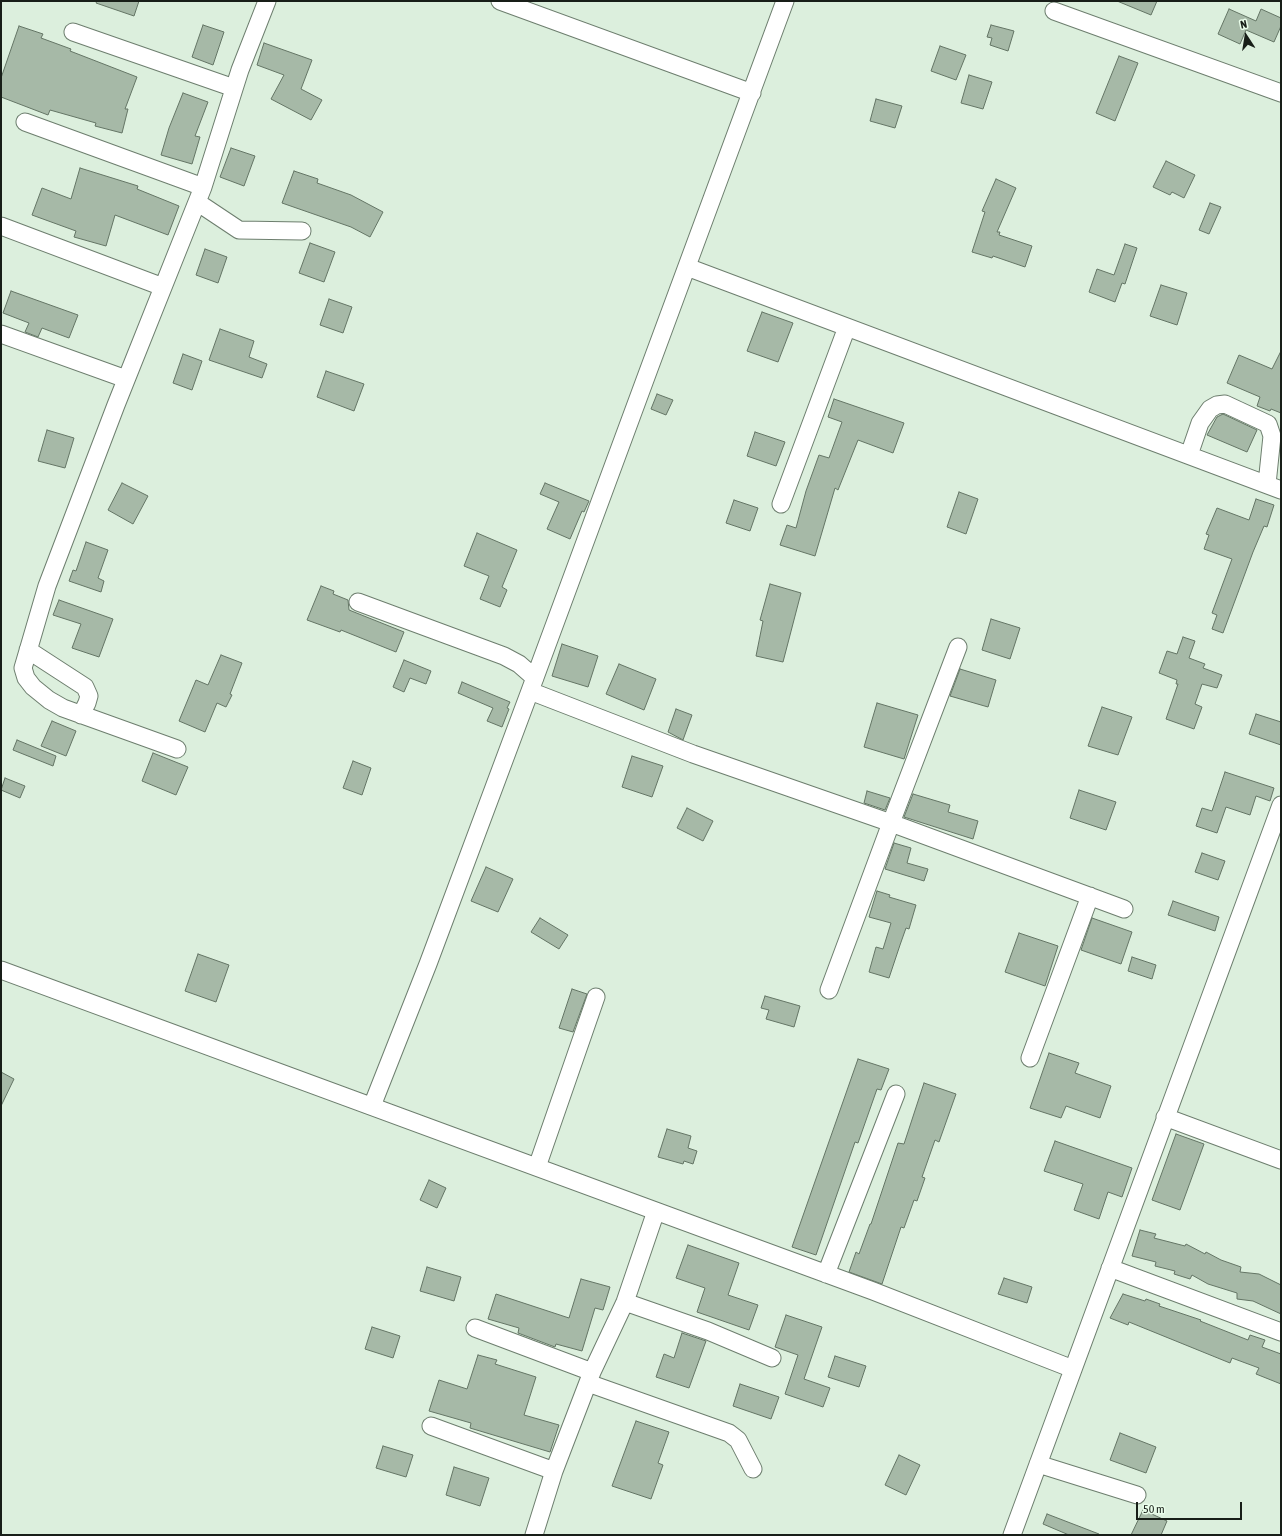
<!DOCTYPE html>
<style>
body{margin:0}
#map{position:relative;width:1282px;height:1536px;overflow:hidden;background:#dcefdd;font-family:"Asap Condensed",sans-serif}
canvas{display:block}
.frame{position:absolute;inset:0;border:2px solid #181e18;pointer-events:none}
.north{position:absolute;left:1226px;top:16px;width:40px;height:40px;-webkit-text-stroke:3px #e9fdea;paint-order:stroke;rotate:348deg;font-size:11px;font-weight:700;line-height:16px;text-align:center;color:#181e18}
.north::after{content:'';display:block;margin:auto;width:14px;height:18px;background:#181e18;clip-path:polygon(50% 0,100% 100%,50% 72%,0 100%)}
.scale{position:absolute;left:1136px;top:1502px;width:106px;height:18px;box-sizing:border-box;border:2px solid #181e18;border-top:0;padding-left:5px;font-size:12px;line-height:14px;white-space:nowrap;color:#181e18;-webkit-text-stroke:3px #e9fdea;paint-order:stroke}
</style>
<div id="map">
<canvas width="1282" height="1536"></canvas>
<div class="frame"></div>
<div class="north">N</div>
<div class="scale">50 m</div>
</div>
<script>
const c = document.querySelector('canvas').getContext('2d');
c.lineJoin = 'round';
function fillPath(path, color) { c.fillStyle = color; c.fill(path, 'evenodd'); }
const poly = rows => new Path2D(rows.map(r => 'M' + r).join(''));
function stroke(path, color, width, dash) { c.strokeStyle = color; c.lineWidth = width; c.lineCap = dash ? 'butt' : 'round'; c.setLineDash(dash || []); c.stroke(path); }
const building = poly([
 [97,1,139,1,134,16,96,3,97,1],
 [1117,1,1157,1,1151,15,1117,1],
 [1229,9,1256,21,1261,9,1281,18,1281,26,1274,42,1246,30,1240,44,1218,34,1229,9],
 [203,25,224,32,213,65,192,57,203,25],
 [991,25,1014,31,1008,51,990,45,992,38,987,37,991,25],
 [19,26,43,34,41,38,71,49,70,51,137,77,125,109,128,109,122,133,95,126,96,123,50,110,48,115,1,97,1,78,19,26],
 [264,43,312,60,301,89,322,100,311,120,271,99,284,75,257,65,264,43],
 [940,46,966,55,956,80,931,71,940,46],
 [1119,56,1138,63,1115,121,1096,113,1119,56],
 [969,75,992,82,983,109,961,103,969,75],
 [183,93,208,102,195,136,200,137,192,164,161,155,169,128,183,93],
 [876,99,902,106,895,128,870,121,876,99],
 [231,148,255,156,244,186,220,177,231,148],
 [1166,161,1195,175,1184,198,1172,192,1170,195,1153,187,1166,161],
 [80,168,138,186,137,189,179,206,168,235,115,215,106,246,74,237,76,231,32,215,42,188,71,199,80,168],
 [294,171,318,179,317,183,351,195,383,212,370,237,351,227,282,203,294,171],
 [996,179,1016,188,997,232,1000,232,999,235,1032,246,1025,267,993,256,992,258,972,252,985,212,982,211,996,179],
 [1210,203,1221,207,1209,234,1199,230,1210,203],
 [310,243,335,252,324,282,299,273,310,243],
 [1125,244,1137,248,1125,284,1122,283,1115,302,1089,292,1097,269,1114,275,1125,244],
 [205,249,227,257,218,283,196,275,205,249],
 [1161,285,1187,293,1177,325,1150,316,1161,285],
 [11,291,78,315,69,338,42,328,38,337,25,332,29,323,3,313,11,291],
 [329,299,352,307,343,333,320,325,329,299],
 [762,312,793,323,778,362,747,351,762,312],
 [220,329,254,341,249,357,267,364,262,378,209,360,220,329],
 [1281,351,1281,413,1271,409,1270,411,1257,406,1260,397,1227,383,1239,355,1272,369,1281,351],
 [183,354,202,361,192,390,173,383,183,354],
 [326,371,364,384,354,411,317,397,326,371],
 [657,394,673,400,666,415,651,409,657,394],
 [834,399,904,423,893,453,858,440,838,490,835,488,815,556,780,545,787,525,796,528,806,491,819,455,829,458,842,422,828,417,834,399],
 [1223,414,1257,430,1247,452,1207,435,1217,417,1223,414],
 [47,430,74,438,65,468,38,461,47,430],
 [755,432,785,442,776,466,747,456,755,432],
 [122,483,148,496,133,524,108,510,122,483],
 [545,483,589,501,584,512,582,511,570,539,547,529,559,502,540,494,545,483],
 [959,492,978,499,966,534,947,527,959,492],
 [1256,499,1274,505,1267,527,1264,526,1253,552,1223,633,1212,629,1217,615,1212,613,1232,559,1204,549,1209,535,1206,534,1217,508,1249,520,1256,499],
 [734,500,758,508,750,531,726,523,734,500],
 [477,533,517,550,502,587,507,590,500,607,480,599,489,576,464,566,477,533],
 [86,542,108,550,98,578,104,581,101,592,69,581,73,570,76,571,86,542],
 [770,584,801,593,783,662,756,656,763,621,760,620,770,584],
 [321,586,334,591,333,594,348,600,349,610,404,632,396,652,341,630,340,632,307,620,321,586],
 [59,600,113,619,99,657,72,648,81,624,53,615,59,600],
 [991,619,1020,628,1010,659,982,650,991,619],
 [1183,637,1195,641,1189,658,1205,664,1203,668,1222,675,1217,688,1202,684,1195,704,1202,707,1194,729,1166,719,1178,684,1176,684,1177,680,1159,673,1167,651,1177,654,1183,637],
 [562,644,598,656,588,687,552,676,562,644],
 [221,655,242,663,230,694,232,695,226,707,217,703,205,732,179,721,196,680,208,685,221,655],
 [404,660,431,671,426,684,410,678,404,692,393,687,404,660],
 [619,664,656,679,644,710,606,694,619,664],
 [960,669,996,680,988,707,950,696,960,669],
 [462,682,510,702,507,708,509,709,502,727,487,721,493,708,458,693,462,682],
 [877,703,918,715,904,759,864,747,877,703],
 [1102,707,1132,717,1118,755,1088,746,1102,707],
 [676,709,692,715,683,740,668,732,676,709],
 [1256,714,1281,722,1281,745,1249,734,1256,714],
 [52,721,76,731,66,756,41,746,52,721],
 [17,740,56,756,53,766,13,750,17,740],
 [153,753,188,767,176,795,142,781,153,753],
 [632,756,663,766,652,797,622,787,632,756],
 [353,761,371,768,362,795,343,788,353,761],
 [1225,772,1274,788,1270,801,1256,796,1250,815,1226,807,1217,833,1196,826,1202,808,1212,811,1225,772],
 [5,778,25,786,20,798,1,790,5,778],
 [1079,790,1116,802,1106,830,1070,818,1079,790],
 [867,791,890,798,885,810,864,803,867,791],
 [913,794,950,805,948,812,978,821,973,839,904,817,913,794],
 [687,808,713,821,703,841,677,828,687,808],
 [894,843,911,848,907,863,928,869,924,881,885,869,894,843],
 [1202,853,1225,861,1218,880,1195,872,1202,853],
 [486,867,513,879,498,912,471,901,486,867],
 [877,891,890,895,889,897,916,905,909,929,906,928,900,945,889,978,869,972,876,947,883,949,891,923,869,917,877,891],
 [1173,901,1219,917,1215,931,1168,915,1173,901],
 [540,918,568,935,559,949,531,932,540,918],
 [1092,918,1132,932,1121,964,1081,950,1092,918],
 [1019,933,1058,946,1045,986,1005,972,1019,933],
 [198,954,229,965,216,1002,185,991,198,954],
 [1132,957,1156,965,1152,979,1128,971,1132,957],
 [572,989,587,994,573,1032,559,1028,572,989],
 [765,996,800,1006,794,1027,766,1019,769,1010,761,1008,765,996],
 [1049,1053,1079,1063,1075,1073,1111,1086,1100,1118,1066,1106,1061,1118,1030,1108,1049,1053],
 [858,1059,889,1069,881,1090,877,1089,858,1143,855,1142,816,1255,792,1247,858,1059],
 [1,1072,14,1079,1,1106,1,1072],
 [924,1083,956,1094,939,1142,935,1140,922,1177,925,1178,917,1201,914,1200,904,1228,901,1227,882,1284,849,1272,856,1252,859,1254,870,1224,871,1224,898,1143,904,1144,924,1083],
 [667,1129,691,1136,688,1148,697,1151,693,1164,684,1161,683,1164,658,1157,667,1129],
 [1176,1134,1204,1144,1180,1210,1152,1200,1176,1134],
 [1055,1141,1132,1168,1122,1197,1108,1192,1099,1219,1074,1210,1083,1184,1044,1171,1055,1141],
 [429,1180,446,1188,437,1208,420,1200,429,1180],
 [1140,1230,1156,1234,1154,1238,1185,1246,1186,1244,1205,1254,1206,1252,1221,1260,1241,1267,1240,1272,1259,1274,1281,1285,1281,1314,1253,1301,1237,1299,1237,1293,1208,1284,1192,1275,1190,1279,1174,1274,1175,1271,1155,1266,1156,1262,1132,1256,1140,1230],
 [688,1245,739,1263,728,1295,758,1305,749,1330,697,1312,705,1288,676,1278,688,1245],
 [427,1267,461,1277,454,1301,420,1291,427,1267],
 [1004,1278,1032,1287,1027,1303,998,1294,1004,1278],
 [581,1279,610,1287,603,1310,595,1308,582,1351,556,1344,555,1347,547,1344,518,1333,519,1328,488,1319,496,1294,569,1318,581,1279],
 [1123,1294,1145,1301,1146,1299,1160,1304,1159,1306,1201,1320,1200,1321,1248,1340,1250,1335,1265,1340,1262,1347,1281,1354,1281,1384,1256,1374,1259,1368,1232,1358,1230,1363,1129,1322,1128,1325,1110,1318,1123,1294],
 [786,1315,822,1327,804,1379,830,1388,823,1407,785,1394,798,1355,775,1347,786,1315],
 [372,1327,400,1336,393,1358,365,1349,372,1327],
 [682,1333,706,1341,689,1388,656,1377,664,1354,674,1358,682,1333],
 [478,1355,497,1360,495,1364,536,1377,524,1415,559,1425,550,1452,470,1428,471,1423,429,1411,439,1380,467,1389,478,1355],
 [835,1356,866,1366,859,1387,828,1377,835,1356],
 [740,1384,779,1397,771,1419,733,1406,740,1384],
 [636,1421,669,1432,658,1463,663,1465,651,1499,612,1486,636,1421],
 [1120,1433,1156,1447,1146,1473,1110,1460,1120,1433],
 [383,1446,413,1455,406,1477,376,1468,383,1446],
 [899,1455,920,1465,906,1495,885,1485,899,1455],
 [454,1467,489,1478,480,1506,446,1495,454,1467],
 [1143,1510,1167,1521,1161,1535,1131,1535,1143,1510],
 [1047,1514,1099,1534,1099,1535,1069,1535,1043,1524,1047,1514]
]);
const minor = poly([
 [500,1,752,93],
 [1054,11,1281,93],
 [73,32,234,88],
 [25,122,203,187],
 [197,202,239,230,302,231],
 [1,226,163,287],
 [687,267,1281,490],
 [1,334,126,379],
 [1189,455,1200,423,1210,409,1217,405,1225,404,1268,424,1272,436,1267,484],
 [781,504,847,327],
 [358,602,504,656,519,664,535,678],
 [28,650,85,687,89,696,87,703,81,715],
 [530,691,693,754,891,823,1124,909],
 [177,749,63,708,49,700,33,687,26,678,23,668,47,586,116,405,203,187,240,70,267,1],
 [1,970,873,1291,1073,1369],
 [829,990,891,823,958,647],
 [1030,1058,1090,896],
 [372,1106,428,964,530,691,785,1],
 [1165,1117,1281,1160],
 [537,1167,596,997],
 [1110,1268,1281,1332],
 [826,1274,896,1094],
 [625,1302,708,1331,772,1358],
 [475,1328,592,1372],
 [588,1383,729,1433,738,1440,753,1469],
 [431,1426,554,1471],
 [1038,1464,1137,1495],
 [534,1535,554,1471,592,1372,625,1302,656,1211],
 [1012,1535,1281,805]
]);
fillPath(building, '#a6b9a7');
stroke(building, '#647565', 1);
stroke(minor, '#6d7e6e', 19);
stroke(minor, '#fff', 17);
</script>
